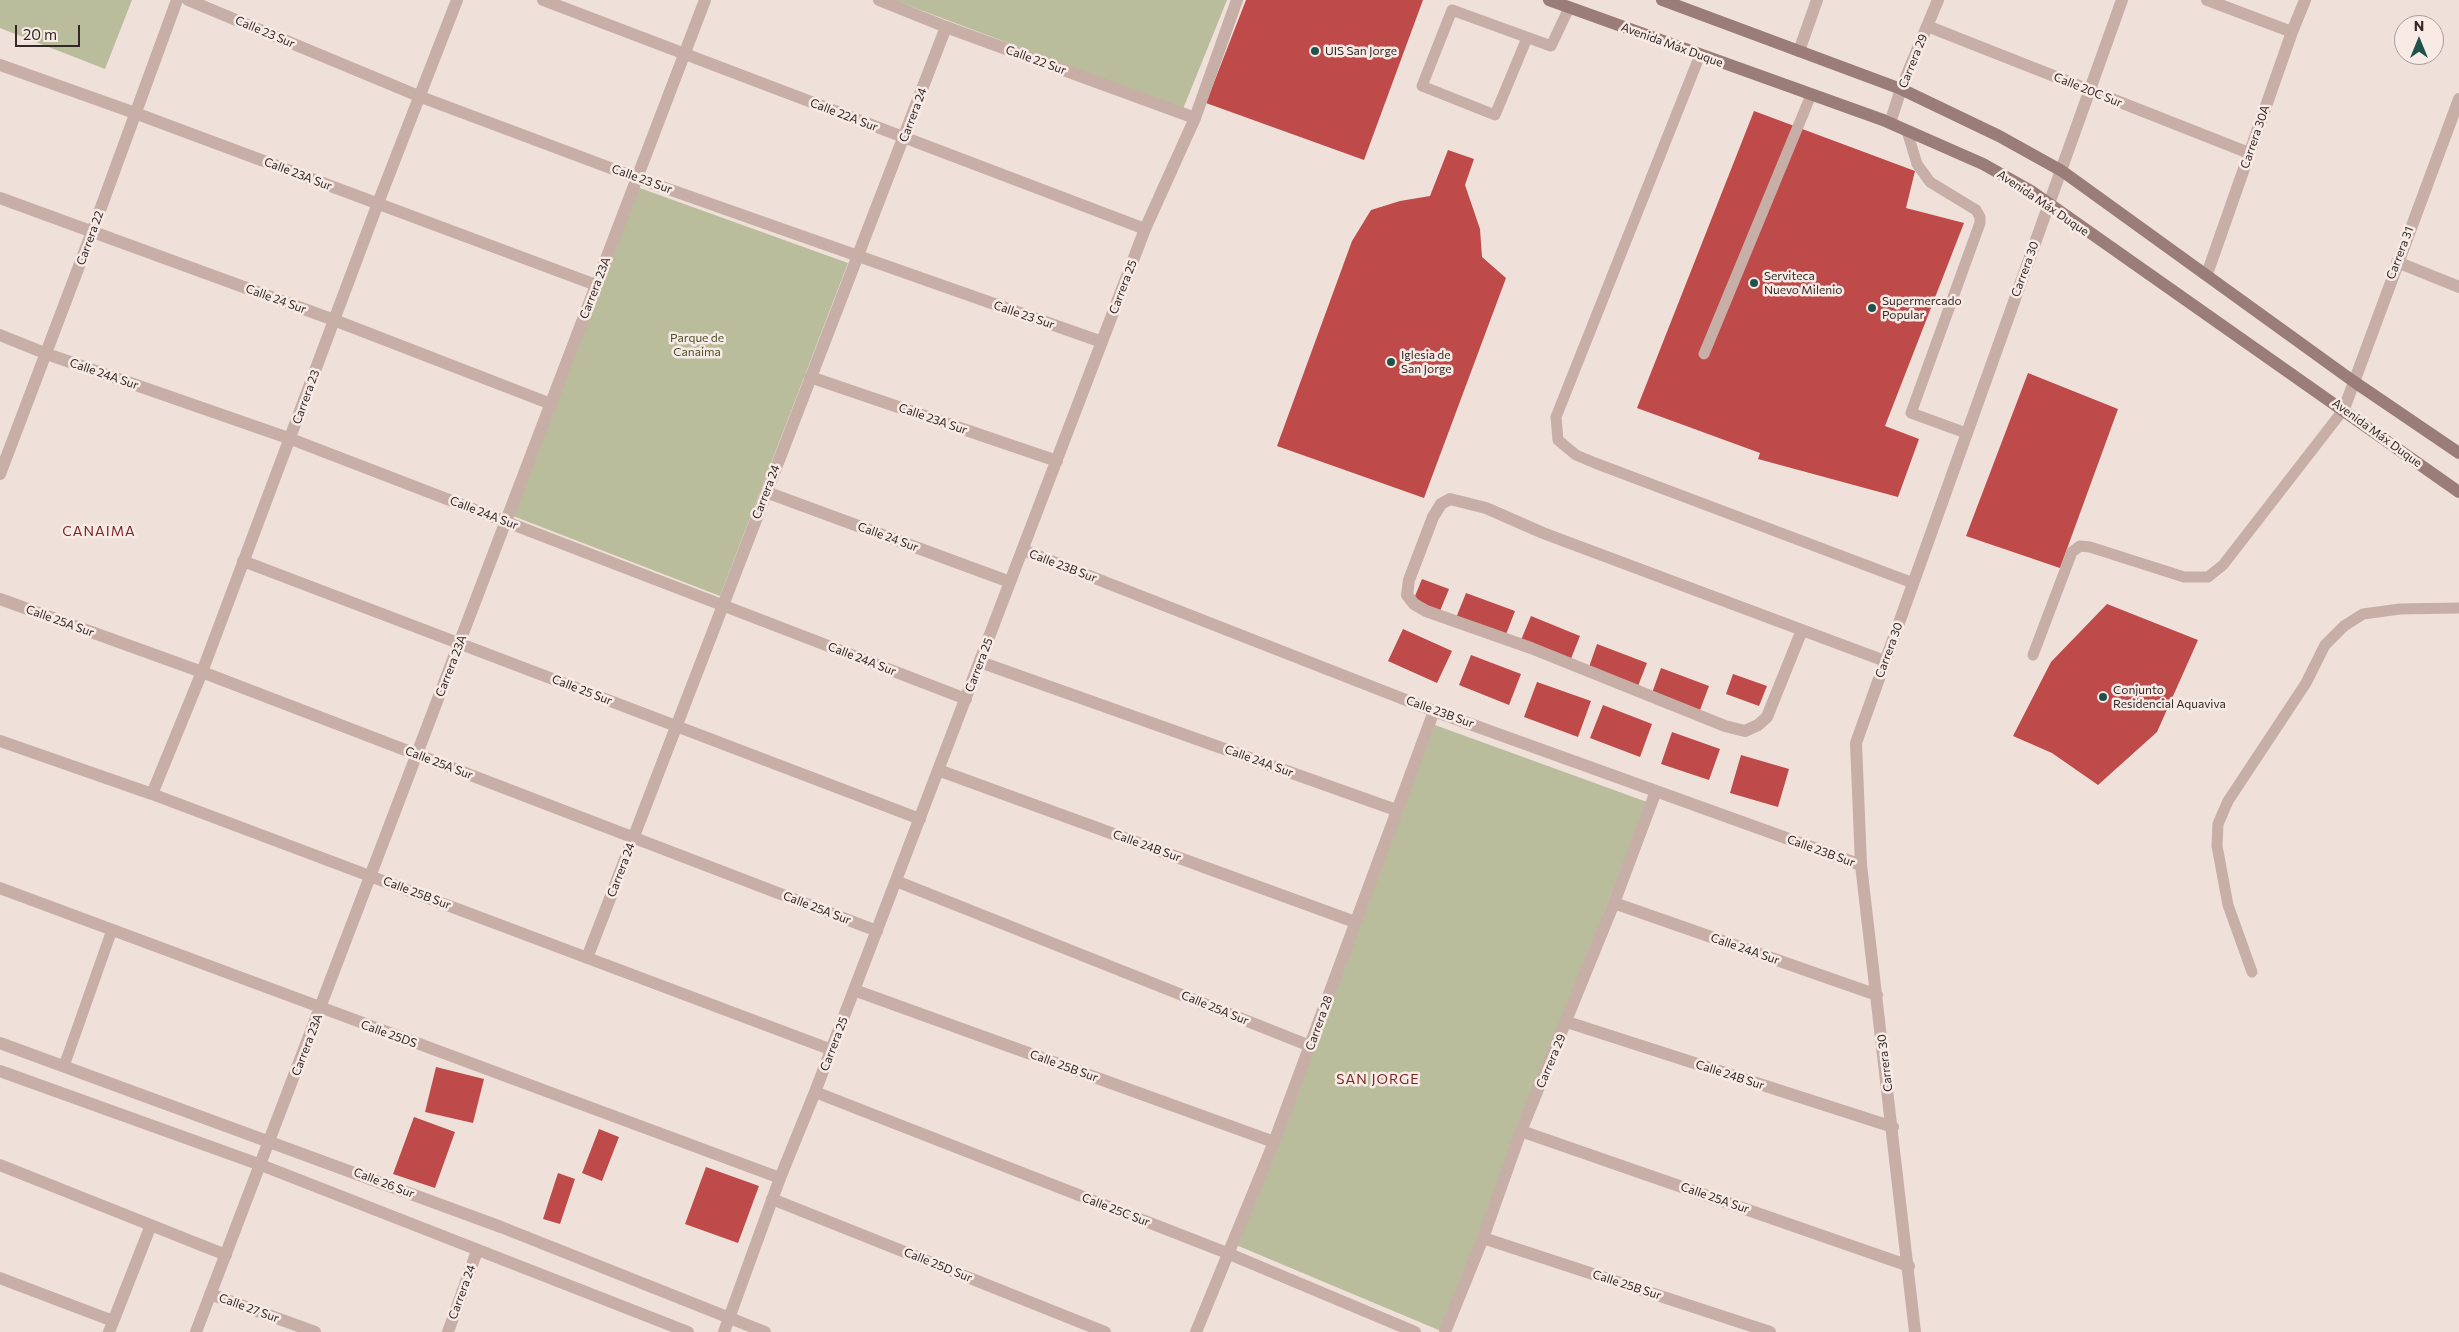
<!DOCTYPE html>
<meta charset="utf-8">
<style>
body{margin:0}
#map{position:relative;width:2459px;height:1332px;overflow:hidden;background:#f0e0da;font-family:Commissioner,sans-serif}
canvas{display:block}
.north{position:absolute;left:2394px;top:15px;width:50px;height:50px;box-sizing:border-box;background:#f8ebe6;border:1px solid #a99d9a;border-radius:50%;rotate:0deg;font-size:14px;font-weight:700;line-height:20px;text-align:center;color:#332827}
.north::after{content:'';display:block;margin:auto;width:18px;height:22px;background:#1f524a;clip-path:polygon(50% 0,100% 100%,50% 72%,0 100%)}
.scale{position:absolute;left:15px;top:25px;width:65px;height:22px;box-sizing:border-box;border:2px solid #332827;border-top:0;padding-left:6px;font-size:15px;line-height:18px;white-space:nowrap;color:#332827;-webkit-text-stroke:4px #f8ebe6;paint-order:stroke}
</style>
<div id="map">
<canvas width="2459" height="1332"></canvas>
<div class="north">N</div>
<div class="scale">20 m</div>
</div>
<script>
const c = document.querySelector('canvas').getContext('2d');
c.lineJoin = 'round';
function fillPath(path, color) { c.fillStyle = color; c.fill(path, 'evenodd'); }
const poly = rows => new Path2D(rows.map(r => 'M' + r).join(''));
function stroke(path, color, width, dash) { c.strokeStyle = color; c.lineWidth = width; c.lineCap = dash ? 'butt' : 'round'; c.setLineDash(dash || []); c.stroke(path); }
function label(font, color, halo, rows, align = 'center') {
  c.font = font + ' Commissioner,sans-serif'; c.lineWidth = 5; c.setLineDash([]); c.textBaseline = 'middle'; c.strokeStyle = halo; c.fillStyle = color; for (const [text, x, y, turn = 0] of rows) {
    c.save(); c.translate(x, y); c.rotate((+turn || 0) * Math.PI / 180); c.textAlign = isNaN(turn) ? turn : align; if (halo) c.strokeText(text, 0, 0); c.fillText(text, 0, 0); c.restore();
  }
}
const green = poly([
 [0,0,132,0,105,69,0,28],
 [894,0,1227,0,1183,109],
 [637,187,848,263,720,596,513,516],
 [1435,725,1647,802,1441,1331,1236,1245]
]);
const building = poly([
 [1246,0,1423,0,1364,160,1206,103],
 [1754,111,1915,171,1906,208,1964,223,1885,426,1919,439,1898,497,1758,459,1760,453,1637,408],
 [1448,150,1474,159,1465,185,1480,229,1482,257,1506,278,1424,498,1277,446,1352,241,1371,210,1400,201,1430,196],
 [2028,373,2118,409,2060,568,1966,536],
 [1422,579,1449,589,1440,611,1413,601],
 [1466,593,1515,611,1505,637,1456,618],
 [2107,604,2198,640,2157,732,2098,785,2052,753,2013,736,2051,662],
 [1531,616,1580,636,1570,661,1521,640],
 [1403,629,1452,651,1437,683,1388,661],
 [1597,644,1647,663,1638,686,1589,667],
 [1471,655,1521,674,1509,705,1459,685],
 [1661,668,1709,686,1700,710,1652,693],
 [1733,674,1767,686,1759,706,1726,694],
 [1537,682,1591,701,1578,737,1524,717],
 [1603,705,1652,724,1640,757,1590,738],
 [1672,732,1720,749,1709,780,1661,764],
 [1741,755,1789,769,1778,807,1730,793],
 [436,1067,484,1079,473,1123,425,1112],
 [414,1117,455,1132,435,1188,393,1174],
 [599,1129,619,1137,602,1181,582,1173],
 [706,1167,759,1186,738,1243,685,1224],
 [558,1173,575,1179,560,1224,543,1219]
]);
const service = poly([
 [1527,38,1495,115,1422,86,1452,10,1551,46,1569,8],
 [1700,55,1556,417,1558,440,1576,455,1595,463,1913,583],
 [1907,131,1917,164,1930,182,1976,210,1980,217,1980,223,1911,413,1966,433],
 [1704,354,1811,95],
 [2033,655,2072,552,2080,546,2090,547,2184,577,2208,577,2223,565,2344,409],
 [2252,972,2228,905,2217,846,2218,824,2228,801,2306,683,2325,645,2344,626,2363,614,2400,609,2459,608],
 [64,1066,112,930]
]);
const minor = poly([
 [188,0,421,97,637,178,1102,342],
 [543,0,1145,229],
 [879,0,946,27,1195,118],
 [2207,0,2292,32],
 [1927,26,2249,153],
 [1799,51,1817,0],
 [0,65,135,113,596,285],
 [1890,123,1901,89,1938,0],
 [0,198,334,320,551,404],
 [2397,262,2459,287],
 [2207,274,2292,32,2305,0],
 [0,335,47,354,291,439,966,699],
 [810,377,1057,461],
 [2344,409,2459,99],
 [0,474,92,232,177,0],
 [766,492,1010,582],
 [1023,550,1434,711,1861,865],
 [243,561,920,819],
 [0,599,202,672,877,931],
 [1802,630,1767,717,1758,725,1745,731,1725,726,1531,648,1426,611,1414,604,1407,595,1409,580,1433,517,1441,504,1450,499,1486,508,1543,533,1802,630,1885,661],
 [980,662,1396,810],
 [0,741,152,794,832,1050],
 [938,770,1355,922],
 [152,794,202,672,378,203,457,0],
 [896,881,1310,1046],
 [0,888,780,1178],
 [1614,903,1877,995],
 [587,958,946,27],
 [854,990,1274,1142],
 [1567,1022,1893,1127],
 [815,1092,1227,1253,1415,1332],
 [1521,1131,1909,1266],
 [0,1165,226,1255],
 [772,1199,1105,1332],
 [1483,1238,1770,1332],
 [0,1278,113,1321],
 [210,1294,315,1332],
 [109,1332,151,1225],
 [196,1332,705,0],
 [448,1332,477,1251],
 [724,1332,780,1178,815,1092,1145,229,1195,118,1237,0],
 [1196,1332,1274,1142,1434,711],
 [1445,1332,1483,1238,1521,1131,1614,903,1656,791],
 [1915,1332,1861,865,1856,743,2122,0]
]);
const tertiary = poly([
 [0,1043,501,1227,765,1332],
 [0,1071,261,1165,688,1332]
]);
const secondary = poly([
 [1549,0,1883,120,1983,164,2031,191,2459,492],
 [1662,0,1901,89,1999,136,2062,171,2353,381,2459,453]
]);
const markers = [
 [1315,51,5,"#1f524a"],
 [1754,283,5,"#1f524a"],
 [1872,308,5,"#1f524a"],
 [1391,362,5,"#1f524a"],
 [2103,697,5,"#1f524a"]
];
const streetNames = [
 ["Calle 23 Sur",265,32,23],
 ["Avenida Máx Duque",1672,45,20],
 ["Calle 22 Sur",1036,60,20],
 ["Carrera 29",1913,61,-68],
 ["Calle 20C Sur",2088,90,22],
 ["Calle 22A Sur",844,115,21],
 ["Carrera 24",913,115,-69],
 ["Carrera 30A",2255,137,-71],
 ["Calle 23A Sur",298,174,21],
 ["Calle 23 Sur",642,179,20],
 ["Avenida Máx Duque",2043,203,34],
 ["Carrera 22",90,238,-70],
 ["Carrera 31",2400,253,-69],
 ["Carrera 30",2025,269,-70],
 ["Carrera 25",1123,287,-69],
 ["Carrera 23A",595,288,-69],
 ["Calle 24 Sur",276,299,20],
 ["Calle 23 Sur",1024,315,19],
 ["Calle 24A Sur",104,374,19],
 ["Carrera 23",306,397,-70],
 ["Calle 23A Sur",933,419,19],
 ["Avenida Máx Duque",2377,433,36],
 ["Carrera 24",766,492,-69],
 ["Calle 24A Sur",484,513,21],
 ["Calle 24 Sur",888,537,20],
 ["Calle 23B Sur",1063,566,21],
 ["Calle 25A Sur",60,621,20],
 ["Carrera 30",1889,650,-70],
 ["Calle 24A Sur",862,659,21],
 ["Carrera 25",979,665,-69],
 ["Carrera 23A",451,666,-69],
 ["Calle 25 Sur",582,690,21],
 ["Calle 23B Sur",1440,712,20],
 ["Calle 24A Sur",1259,761,20],
 ["Calle 25A Sur",439,763,21],
 ["Calle 24B Sur",1147,846,20],
 ["Calle 23B Sur",1821,851,20],
 ["Carrera 24",621,870,-69],
 ["Calle 25B Sur",417,893,21],
 ["Calle 25A Sur",817,908,21],
 ["Calle 24A Sur",1745,949,19],
 ["Calle 25A Sur",1215,1008,22],
 ["Carrera 28",1319,1023,-70],
 ["Calle 25DS",389,1034,20],
 ["Carrera 25",834,1044,-69],
 ["Carrera 23A",307,1045,-69],
 ["Carrera 29",1551,1061,-67],
 ["Carrera 30",1885,1063,-97],
 ["Calle 25B Sur",1064,1066,20],
 ["Calle 24B Sur",1730,1075,18],
 ["Calle 26 Sur",384,1183,21],
 ["Calle 25A Sur",1715,1198,19],
 ["Calle 25C Sur",1116,1210,21],
 ["Calle 25D Sur",938,1265,22],
 ["Calle 25B Sur",1627,1285,18],
 ["Carrera 24",462,1292,-70],
 ["Calle 27 Sur",249,1308,20]
];
const poiNames = [
 ["UIS San Jorge",1325,51],
 ["Serviteca",1764,276],
 ["Nuevo Milenio",1764,290],
 ["Supermercado",1882,301],
 ["Popular",1882,315],
 ["Iglesia de",1401,355],
 ["San Jorge",1401,369],
 ["Conjunto",2113,690],
 ["Residencial Aquaviva",2113,704]
];
const parkNames = [
 ["Parque de",697,338],
 ["Canaima",697,352]
];
const neighbourhoodNames = [
 ["CANAIMA",99,531],
 ["SAN JORGE",1378,1079]
];
fillPath(green, '#babd9b');
fillPath(building, '#be4a49');
stroke(service, '#c7aea7', 11);
stroke(minor, '#c7aea7', 12);
stroke(tertiary, '#c7aea7', 12);
stroke(secondary, '#9a7c78', 12);
for (const [x, y, r, color] of markers) { const dot = new Path2D(); dot.arc(x, y, r, 0, 2 * Math.PI); c.fillStyle = color; c.fill(dot); stroke(dot, '#f8ebe6', 2); }
label('12px', '#332827', '#f8ebe6', streetNames);
label('12px', '#332827', '#f8ebe6', poiNames, 'left');
label('12px', '#4b502c', '#f8ebe6', parkNames);
c.letterSpacing = '1px';
label('14px', '#7d2525', '#f8ebe6', neighbourhoodNames);
c.letterSpacing = '0px';
</script>
